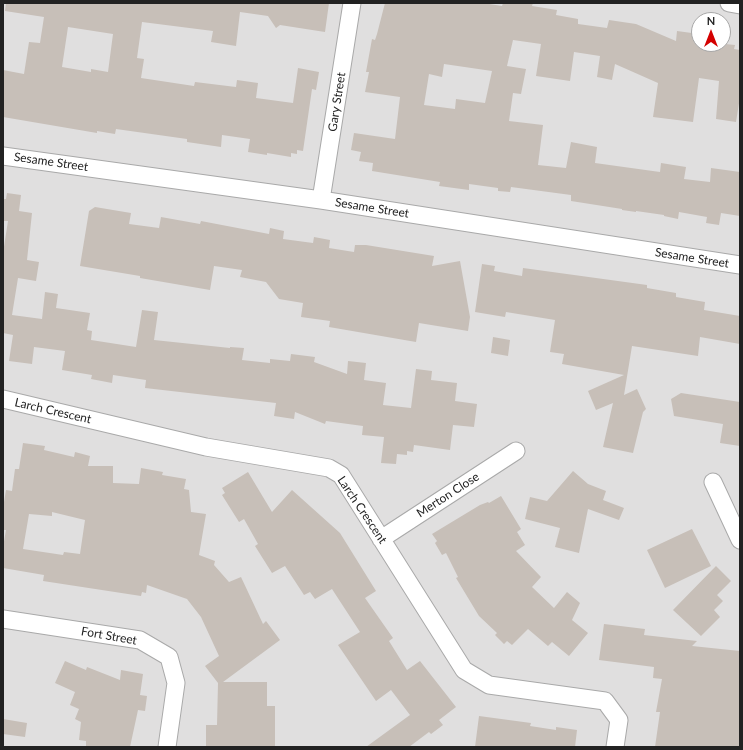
<!DOCTYPE html>
<style>
body{margin:0}
#map{position:relative;width:743px;height:750px;overflow:hidden;background:#f2efe9;font-family:Lato,sans-serif}
canvas{display:block}
.frame{position:absolute;inset:0;border:4px solid #222;pointer-events:none}
.north{position:absolute;left:691px;top:12px;width:40px;height:40px;box-sizing:border-box;background:#fff;border:1px solid #a7a7a7;border-radius:50%;rotate:0deg;font-size:11px;font-weight:700;line-height:16px;text-align:center;color:#222}
.north::after{content:'';display:block;margin:auto;width:14px;height:18px;background:#d40000;clip-path:polygon(50% 0,100% 100%,50% 72%,0 100%)}
</style>
<div id="map">
<canvas width="743" height="750"></canvas>
<div class="frame"></div>
<div class="north">N</div>
</div>
<script>
const c = document.querySelector('canvas').getContext('2d');
c.lineJoin = 'round';
function fillPath(path, color) { c.fillStyle = color; c.fill(path, 'evenodd'); }
const poly = rows => new Path2D(rows.map(r => 'M' + r).join(''));
function stroke(path, color, width, dash) { c.strokeStyle = color; c.lineWidth = width; c.lineCap = dash ? 'butt' : 'round'; c.setLineDash(dash || []); c.stroke(path); }
function label(font, color, halo, rows, align = 'center') {
  c.font = font + ' Lato,sans-serif'; c.lineWidth = 3.5; c.setLineDash([]); c.textBaseline = 'middle'; c.strokeStyle = halo; c.fillStyle = color; for (const [text, x, y, turn = 0] of rows) {
    c.save(); c.translate(x, y); c.rotate((+turn || 0) * Math.PI / 180); c.textAlign = isNaN(turn) ? turn : align; if (halo) c.strokeText(text, 0, 0); c.fillText(text, 0, 0); c.restore();
  }
}
const residential = poly([
 [3,3,740,3,740,747,3,747],
 [699,20,723,20,723,44,699,44]
]);
const building = poly([
 [6,3,329,3,325,32,280,25,276,28,268,16,240,12,236,46,211,42,213,31,142,22,137,58,144,59,141,78,194,86,195,82,236,87,237,80,258,83,256,98,293,103,298,68,319,72,316,90,312,89,303,151,297,150,297,154,291,153,291,157,267,153,267,155,248,152,250,139,222,135,221,147,187,142,187,139,116,129,115,134,97,131,97,133,3,117,3,70,24,74,29,42,40,43,44,17,5,11],
 [68,27,113,34,108,72,91,69,91,72,62,67],
 [385,3,483,3,502,6,503,3,533,3,532,6,557,10,556,15,578,19,578,24,607,28,609,20,636,24,676,41,677,31,699,34,699,44,723,44,723,38,726,38,725,44,735,45,734,49,740,50,740,97,736,122,716,119,719,81,699,78,693,122,653,117,658,83,615,64,612,80,597,77,600,56,574,52,570,81,536,76,541,44,513,40,507,66,526,69,521,94,513,93,509,121,543,125,538,165,566,168,571,142,597,147,595,163,660,172,661,163,686,167,684,179,710,182,711,168,740,172,740,216,721,213,719,225,706,223,707,217,679,212,678,219,664,216,664,215,636,211,636,212,622,210,622,209,571,201,571,195,511,187,510,192,498,191,498,188,469,184,469,190,439,186,440,182,372,171,373,163,359,161,361,152,351,150,354,133,395,139,400,97,365,92,369,72,366,72,372,39,375,40,377,34],
 [444,64,492,71,485,103,456,99,455,109,424,105,429,74,442,77],
 [7,193,21,195,19,211,32,213,27,260,39,262,36,281,18,278,12,315,42,319,45,292,58,294,56,308,90,313,87,330,92,331,91,340,136,347,142,310,158,312,154,340,230,348,230,347,244,348,242,360,270,363,270,359,290,361,291,354,315,357,314,362,347,374,348,361,366,363,364,380,386,383,383,405,411,408,416,369,432,371,431,380,457,383,455,401,477,404,474,427,453,425,450,450,414,445,413,452,407,451,407,455,397,454,396,464,381,463,384,437,362,435,363,426,326,421,325,424,295,412,294,419,274,416,276,403,145,388,146,380,113,375,112,383,91,379,92,375,62,370,65,351,34,347,32,364,9,361,13,335,3,333,3,253,8,221,3,221,3,199,6,199],
 [95,207,131,213,129,224,159,228,161,217,200,224,201,221,269,234,270,228,284,231,283,239,313,243,314,237,330,240,329,248,354,252,355,245,366,245,434,256,432,266,460,261,470,317,468,331,419,323,416,342,329,327,330,321,301,317,303,303,279,299,266,282,240,277,242,270,214,266,210,290,140,278,140,276,80,266,89,211],
 [482,264,495,266,494,271,522,276,523,268,647,285,647,288,676,293,676,297,705,302,704,310,740,316,740,344,700,337,698,356,632,346,624,395,637,389,646,409,643,412,633,453,603,447,613,403,596,410,588,391,624,375,562,364,564,354,550,352,555,320,506,312,505,317,475,312],
 [493,337,510,340,508,356,491,353],
 [681,393,740,402,740,446,720,443,723,424,674,416,671,399],
 [23,443,45,446,44,450,74,457,75,452,90,456,88,466,113,466,113,483,139,484,141,468,163,472,162,475,186,479,184,489,189,490,191,512,206,514,199,555,215,561,214,565,229,582,241,577,263,624,266,621,280,640,223,682,267,682,267,706,275,706,275,747,206,747,206,725,217,725,218,683,205,666,219,656,201,617,187,599,147,585,146,593,142,592,141,596,43,581,44,575,3,568,3,547,6,530,3,530,3,508,6,490,12,491,15,469,19,469],
 [52,512,85,520,80,554,64,552,63,555,23,549,29,514,52,516],
 [573,471,588,484,606,491,603,500,624,508,619,520,588,509,579,553,555,547,560,528,525,519,530,497,547,501],
 [248,472,272,512,292,490,340,533,376,591,365,598,393,638,389,641,407,670,420,661,456,707,439,720,443,725,431,734,429,732,409,747,366,747,410,715,391,690,376,701,338,645,360,632,332,589,315,599,310,592,304,595,285,566,272,573,255,546,258,544,244,519,239,522,222,495,225,493,222,488],
 [501,496,521,529,517,532,525,545,516,551,541,577,532,587,554,608,567,592,580,603,572,620,588,633,569,656,552,642,548,646,528,629,512,645,507,641,504,644,495,635,497,633,479,616,456,578,458,577,446,553,442,555,435,543,437,541,432,534,480,505,488,502,489,503],
 [692,529,711,566,665,588,647,550],
 [716,566,731,581,717,595,723,601,714,610,720,617,701,636,673,610],
 [604,624,645,629,644,635,697,641,692,646,740,651,740,747,655,747,660,712,656,712,662,679,653,678,654,667,599,660],
 [65,661,86,670,87,667,120,680,121,670,143,674,140,695,147,696,145,711,138,710,130,747,86,747,86,741,79,740,81,722,75,719,79,709,70,705,75,692,55,683],
 [479,716,531,723,530,726,556,730,556,727,577,730,575,747,475,747],
 [3,719,27,723,25,737,3,734]
]);
const minor = poly([
 [729,3,740,5],
 [3,156,321,200,740,265],
 [321,200,352,3],
 [3,399,206,447,329,468,341,475,464,670,489,685,605,701,619,720,615,747],
 [713,482,740,540],
 [381,539,516,451],
 [3,619,140,640,169,657,176,683,167,747]
]);
const streetNames = [
 ["Gary Street",337,102,-81],
 ["Sesame Street",51,162,8],
 ["Sesame Street",372,208,9],
 ["Sesame Street",692,258,9],
 ["Larch Crescent",53,411,13],
 ["Merton Close",448,495,-33],
 ["Larch Crescent",362,510,56],
 ["Fort Street",109,636,10]
];
fillPath(residential, '#e0dfdf');
fillPath(building, '#c7bfb8');
stroke(minor, '#a9a9a9', 19);
stroke(minor, '#fff', 17);
label('12px', '#222', '#fff', streetNames);
</script>
